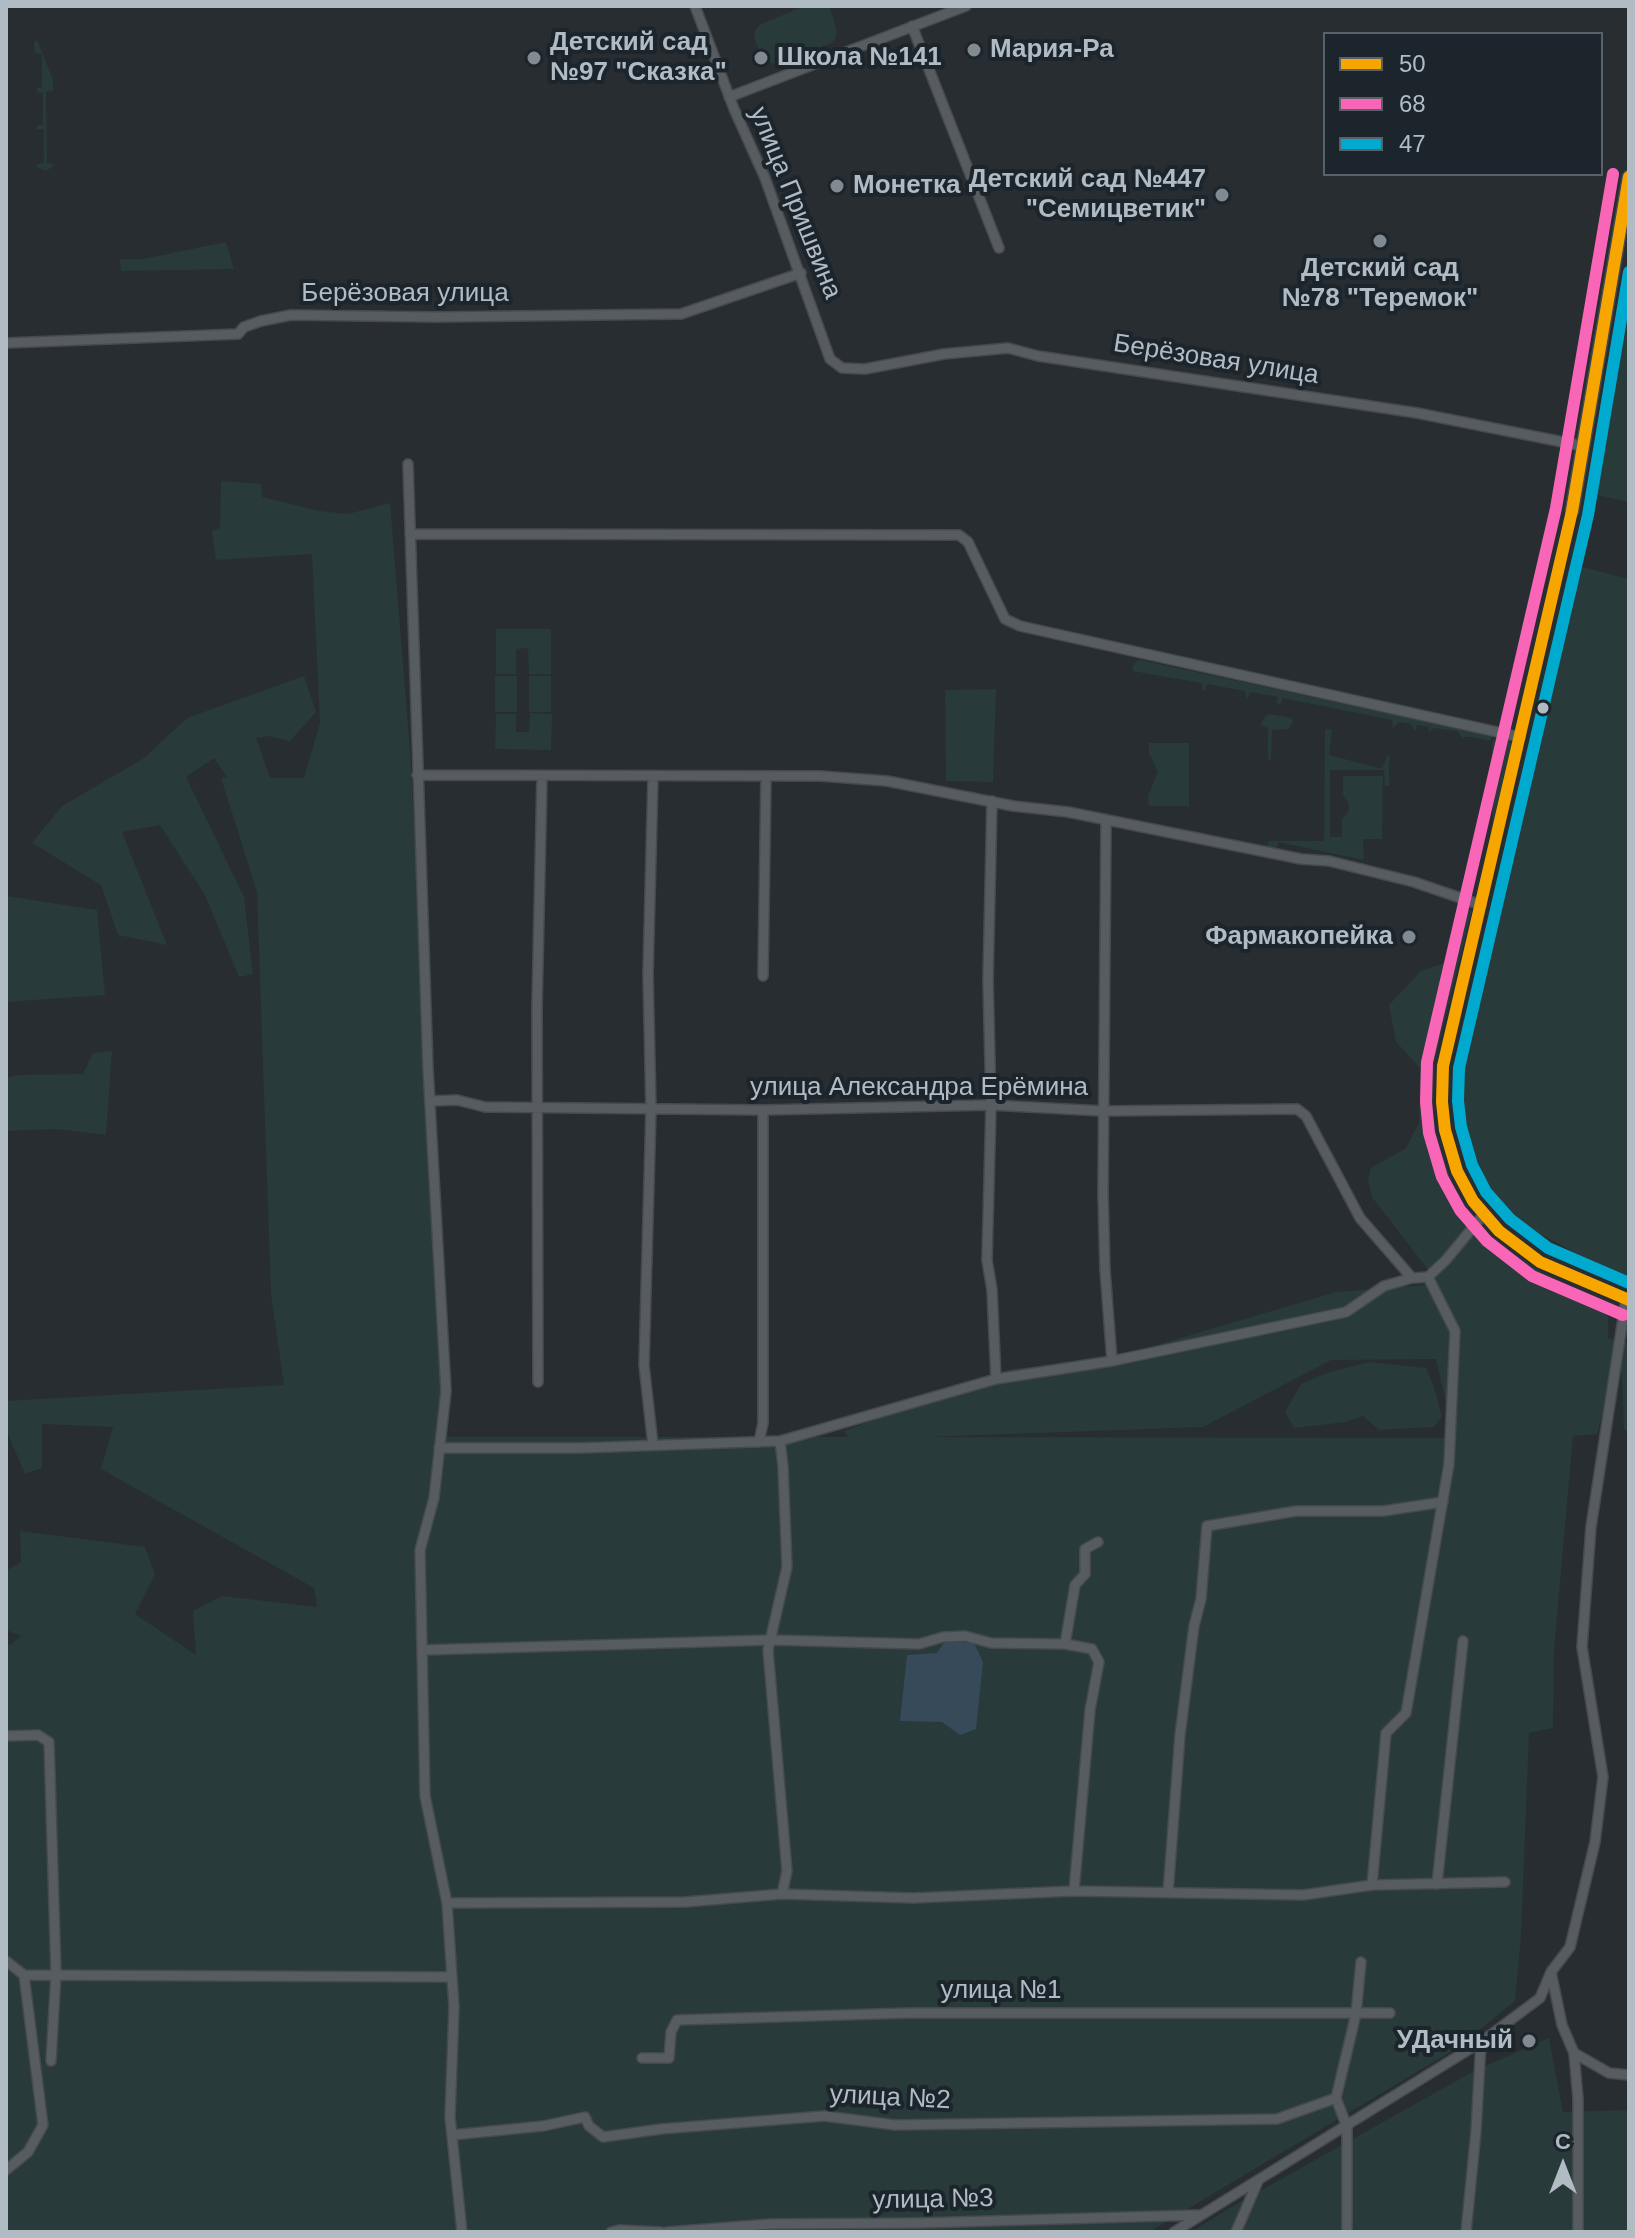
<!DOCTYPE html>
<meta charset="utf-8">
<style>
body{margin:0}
#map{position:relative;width:1635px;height:2238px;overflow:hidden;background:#282d32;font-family:Arial,sans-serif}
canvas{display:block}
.frame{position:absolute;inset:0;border:8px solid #b1bbc4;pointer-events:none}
.legend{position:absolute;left:1323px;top:32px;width:280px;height:144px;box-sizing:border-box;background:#1c252c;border:2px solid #586169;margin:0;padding:10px 14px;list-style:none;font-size:24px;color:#b1bbc4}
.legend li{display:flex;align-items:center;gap:16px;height:40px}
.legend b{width:40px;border:2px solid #586169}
.north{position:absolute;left:1523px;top:2126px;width:80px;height:80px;-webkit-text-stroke:6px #1c252c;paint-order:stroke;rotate:0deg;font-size:22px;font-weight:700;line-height:32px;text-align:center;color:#b1bbc4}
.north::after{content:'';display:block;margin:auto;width:28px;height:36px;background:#b1bbc4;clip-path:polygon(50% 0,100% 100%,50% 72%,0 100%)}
</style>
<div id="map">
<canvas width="1635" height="2238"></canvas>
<div class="frame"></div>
<ul class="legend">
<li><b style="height:10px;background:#f7a600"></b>50</li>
<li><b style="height:10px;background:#fa66b7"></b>68</li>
<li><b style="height:10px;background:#00a9ce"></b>47</li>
</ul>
<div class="north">С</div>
</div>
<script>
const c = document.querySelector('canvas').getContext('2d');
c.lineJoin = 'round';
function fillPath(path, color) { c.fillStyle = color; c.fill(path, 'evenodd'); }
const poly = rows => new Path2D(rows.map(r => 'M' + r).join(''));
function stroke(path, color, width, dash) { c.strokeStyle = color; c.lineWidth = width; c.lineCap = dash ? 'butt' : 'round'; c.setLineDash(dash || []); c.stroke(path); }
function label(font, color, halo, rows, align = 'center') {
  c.font = font + ' Arial,sans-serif'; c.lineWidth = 8; c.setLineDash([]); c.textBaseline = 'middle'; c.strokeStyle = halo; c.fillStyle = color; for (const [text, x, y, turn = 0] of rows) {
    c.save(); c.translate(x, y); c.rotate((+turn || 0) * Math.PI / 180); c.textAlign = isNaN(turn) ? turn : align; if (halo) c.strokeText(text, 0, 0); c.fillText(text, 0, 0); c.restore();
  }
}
const green = poly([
 [805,6,830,8,836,28,836,37,832,43,774,64,767,62,762,58,754,37,756,29,761,24],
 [37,40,53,80,53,91,46,92,47,163,55,165,46,171,37,167,37,164,44,163,44,129,37,129,37,125,43,125,43,93,37,92,37,88,42,87,42,54,35,53,34,42],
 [226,242,234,269,121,271,120,259,143,259],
 [1629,297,1629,502,1592,494],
 [221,481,261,484,262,497,319,511,348,514,390,503,410,750,422,982,422,1066,446,1437,848,1437,844,1431,1011,1369,1113,1358,1336,1292,1427,1285,1436,1280,1372,1197,1368,1180,1371,1168,1406,1148,1419,1123,1420,1068,1396,1042,1389,1005,1421,971,1444,963,1457,909,1472,910,1434,1063,1433,1123,1452,1184,1483,1234,1608,1316,1608,1338,1629,1343,1629,1433,1624,1429,1622,1373,1612,1376,1597,1434,1573,1436,1554,1650,1553,1728,1529,1733,1521,1936,1515,2001,1457,2048,1149,2232,6,2232,6,1645,10,1645,21,1636,6,1630,6,1571,21,1562,20,1531,145,1547,155,1574,135,1614,196,1655,193,1611,222,1596,317,1607,314,1588,101,1469,113,1427,42,1424,42,1468,25,1474,6,1430,6,1401,284,1385,271,1294,257,892,221,778,227,777,214,758,186,777,244,897,253,974,239,977,205,895,160,825,122,832,167,945,118,935,101,885,32,843,62,806,144,758,187,718,304,676,316,712,290,741,270,736,256,738,270,778,304,778,320,723,312,554,216,560,212,531,220,528],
 [1436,1359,1454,1438,927,1437,1203,1427,1331,1360],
 [1570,564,1629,579,1629,1282,1509,1217,1461,1139,1453,1077],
 [496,629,551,629,551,674,529,674,528,648,516,649,516,674,496,674],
 [1140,660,1492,736,1490,741,1471,737,1464,737,1463,739,1457,731,1433,728,1429,733,1429,727,1417,725,1415,732,1411,724,1399,722,1393,728,1392,720,1283,698,1280,705,1276,703,1278,697,1251,692,1246,700,1245,691,1207,684,1205,691,1203,691,1202,683,1132,671,1134,663],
 [495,676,517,676,517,712,495,712],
 [529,676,551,676,551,712,529,712],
 [996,689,993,782,946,781,945,690],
 [530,713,552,714,551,750,495,749,496,714,516,714,516,732,529,732],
 [1271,714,1291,718,1293,721,1289,729,1272,730,1271,760,1268,760,1268,728,1260,725,1266,716],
 [1325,729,1332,730,1329,755,1382,769,1387,756,1389,756,1389,786,1385,786,1384,770,1330,770,1330,837,1342,837,1342,820,1349,810,1349,804,1343,794,1343,776,1383,776,1382,839,1363,839,1364,860,1278,842,1277,850,1267,847,1269,841,1324,841],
 [1498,735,1513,744,1493,841,1492,742],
 [1149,743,1189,743,1189,806,1149,806,1148,796,1158,772,1149,753],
 [6,896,97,910,105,995,6,1002],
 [112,1051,106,1135,57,1129,6,1131,6,1078,17,1075,83,1074,93,1053],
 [1369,1362,1426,1368,1433,1384,1442,1416,1434,1427,1379,1430,1363,1416,1346,1422,1294,1428,1285,1412,1301,1384,1327,1373],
 [1549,2038,1563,2112,1629,2110,1629,2232,1191,2232,1233,2206,1474,2071]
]);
const water = poly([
 [945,1641,974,1643,983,1662,976,1729,960,1735,942,1722,900,1721,907,1655,937,1653]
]);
const street = poly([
 [695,6,734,109,765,178,830,359,842,368,865,369,944,354,1008,348,1038,356,1417,413,1583,446],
 [912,26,999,248],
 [729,97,966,6],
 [6,343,238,334,244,327,261,321,291,315,437,317,681,314,801,273],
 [408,464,428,1069,446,1391,434,1498,420,1550,425,1796,447,1903,454,2007,450,2117,462,2232],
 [410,534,959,535,968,542,1005,619,1020,626,1520,737],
 [417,775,820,776,887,781,1013,806,1068,812,1301,859,1329,861,1414,882,1481,905],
 [992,801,988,980,991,1105,987,1260,992,1290,996,1379],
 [1106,821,1103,1194,1105,1270,1112,1361],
 [763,976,766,776],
 [431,1101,457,1100,485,1107,763,1110,991,1105,1103,1111,1297,1109,1306,1116,1360,1218,1412,1278],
 [538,1382,537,1007,542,776],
 [780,1441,783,1466,787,1567,768,1650,787,1871,782,1894],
 [759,1442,763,1423,763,1110],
 [653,1445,644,1365,651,1109,648,974,653,776],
 [439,1448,580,1448,780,1441,996,1379,1112,1361,1346,1312,1384,1286,1412,1278,1428,1277,1446,1260,1484,1214],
 [423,1650,771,1640,919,1644,943,1637,965,1636,991,1643,1065,1644],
 [6,1736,38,1735,49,1742,56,1973,51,2061],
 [1437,1884,1463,1641],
 [1372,1885,1386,1733,1406,1713,1449,1464,1455,1331,1428,1277],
 [1074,1891,1090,1710,1099,1662,1092,1649,1065,1644,1075,1585,1085,1574,1085,1549,1098,1542],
 [1168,1893,1180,1735,1194,1626,1201,1599,1207,1526,1296,1511,1383,1511,1443,1502],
 [447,1903,685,1902,782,1894,913,1898,1074,1891,1303,1895,1372,1885,1505,1882],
 [6,1961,24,1975,43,2125,28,2152,6,2170],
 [1551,1972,1562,2025,1574,2053,1609,2073,1629,2075],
 [24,1975,452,1977],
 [1574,2053,1578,2099,1578,2232],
 [642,2058,669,2058,671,2032,677,2020,909,2013,1390,2013],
 [452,2135,543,2126,585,2117,589,2126,603,2137,661,2129,824,2116,895,2125,1277,2119,1336,2098],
 [611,2232,619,2230,661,2232],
 [667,2232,771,2224,920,2223,1199,2215],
 [1174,2232,1481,2042,1540,1998,1551,1972,1570,1947,1595,1842,1603,1777,1582,1647,1591,1527,1626,1299],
 [1236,2232,1258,2181],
 [1347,2232,1347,2127,1336,2098,1356,2014,1361,1962],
 [1466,2232,1476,2131,1481,2042]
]);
const secondary = poly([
 [1572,511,1629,177]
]);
const bus1 = poly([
 [1629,177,1572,511,1443,1066,1442,1102,1445,1130,1457,1171,1473,1201,1499,1231,1540,1262,1629,1300]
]);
const bus2 = poly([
 [1613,174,1556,508,1427,1062,1426,1102,1429,1133,1442,1177,1460,1210,1487,1241,1532,1276,1623,1315]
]);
const bus3 = poly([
 [1629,272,1588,515,1459,1068,1458,1101,1461,1127,1472,1165,1486,1192,1510,1219,1548,1248,1629,1283]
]);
const markers = [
 [974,50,8,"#818991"],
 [534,58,8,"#818991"],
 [761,58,8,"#818991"],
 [837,186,8,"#818991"],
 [1222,195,8,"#818991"],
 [1380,241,8,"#818991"],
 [1543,708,7,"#b1bbc4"],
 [1409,937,8,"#818991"],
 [1529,2041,8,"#818991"]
];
const poiNames = [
 ["Детский сад",550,43],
 ["№97 \"Сказка\"",550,73],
 ["Мария-Ра",990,50],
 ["Школа №141",777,58],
 ["Детский сад №447",1206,180,"right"],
 ["\"Семицветик\"",1206,210,"right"],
 ["Монетка",853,186],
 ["Детский сад",1380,269,"center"],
 ["№78 \"Теремок\"",1380,299,"center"],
 ["Фармакопейка",1393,937,"right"],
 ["УДачный",1513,2041,"right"]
];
const streetNames = [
 ["улица Пришвина",795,203,68],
 ["Берёзовая улица",405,294],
 ["Берёзовая улица",1216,360,9],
 ["улица Александра Ерёмина",919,1088],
 ["улица №1",1001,1991],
 ["улица №2",890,2098,3],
 ["улица №3",933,2200,-1]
];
fillPath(green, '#283a39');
fillPath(water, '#374a59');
stroke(street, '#46494d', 12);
stroke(secondary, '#46494d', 15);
stroke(street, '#575c61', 9);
stroke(secondary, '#5b6066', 12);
stroke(bus1, '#f7a600', 12);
stroke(bus2, '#fa66b7', 12);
stroke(bus3, '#00a9ce', 12);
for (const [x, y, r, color] of markers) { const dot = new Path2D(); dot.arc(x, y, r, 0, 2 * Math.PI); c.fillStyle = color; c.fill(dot); stroke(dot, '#1c252c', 3); }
label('bold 26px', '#b1bbc4', '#1c252c', poiNames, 'left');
label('26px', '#b1bbc4', '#1c252c', streetNames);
</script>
